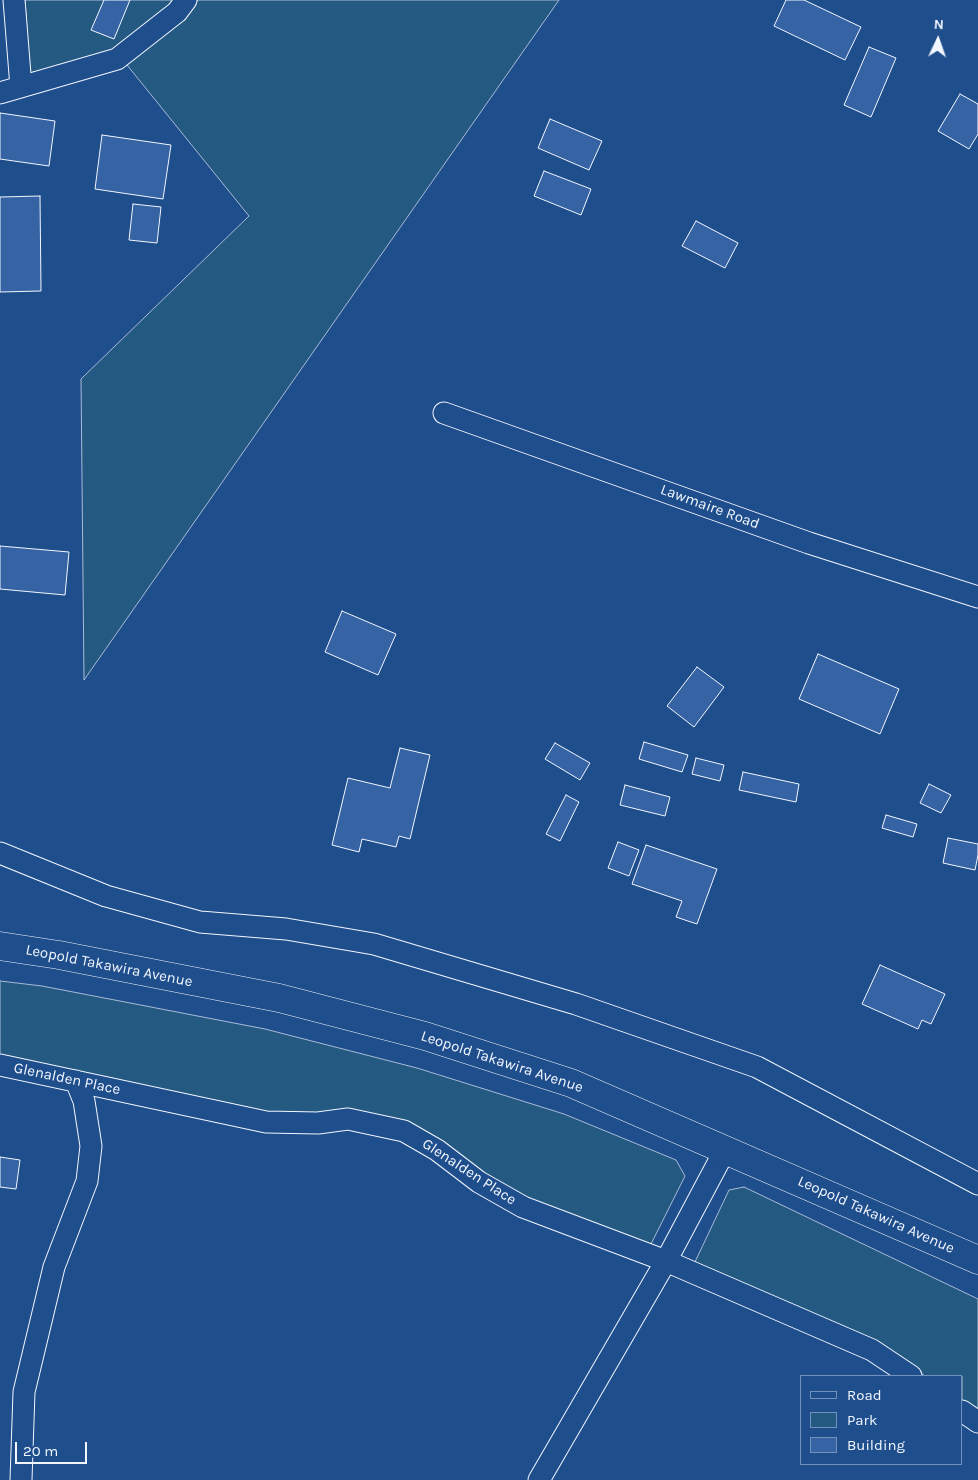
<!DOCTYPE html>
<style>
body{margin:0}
#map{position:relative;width:978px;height:1480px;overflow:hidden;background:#1f4e8c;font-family:Karla,sans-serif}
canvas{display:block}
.legend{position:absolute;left:800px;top:1375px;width:162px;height:90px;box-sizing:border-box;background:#1f4e8c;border:1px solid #7391ba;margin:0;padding:6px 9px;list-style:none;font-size:15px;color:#f2f6ff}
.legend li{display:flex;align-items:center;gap:10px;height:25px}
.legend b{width:25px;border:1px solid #7391ba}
.north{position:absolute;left:913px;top:15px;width:50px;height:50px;-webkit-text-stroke:4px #1f4e8c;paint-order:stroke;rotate:3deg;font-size:14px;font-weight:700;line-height:20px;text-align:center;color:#f2f6ff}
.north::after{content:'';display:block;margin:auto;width:18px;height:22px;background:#f2f6ff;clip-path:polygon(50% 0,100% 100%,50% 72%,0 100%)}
.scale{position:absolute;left:15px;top:1442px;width:72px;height:22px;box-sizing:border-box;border:2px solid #f2f6ff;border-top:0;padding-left:6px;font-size:15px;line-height:18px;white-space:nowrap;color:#f2f6ff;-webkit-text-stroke:4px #1f4e8c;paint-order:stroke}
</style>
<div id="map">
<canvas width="978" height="1480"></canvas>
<ul class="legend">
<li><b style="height:6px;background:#1f4e8c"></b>Road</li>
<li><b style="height:14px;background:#245a82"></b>Park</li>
<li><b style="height:14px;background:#3563a3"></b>Building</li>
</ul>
<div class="north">N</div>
<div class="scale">20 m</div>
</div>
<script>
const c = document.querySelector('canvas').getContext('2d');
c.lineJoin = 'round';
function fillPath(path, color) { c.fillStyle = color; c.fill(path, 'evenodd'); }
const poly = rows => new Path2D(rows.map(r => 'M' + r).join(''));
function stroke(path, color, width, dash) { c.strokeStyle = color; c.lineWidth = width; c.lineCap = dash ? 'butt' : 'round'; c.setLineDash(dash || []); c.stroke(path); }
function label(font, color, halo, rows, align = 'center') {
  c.font = font + ' Karla,sans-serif'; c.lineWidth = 4; c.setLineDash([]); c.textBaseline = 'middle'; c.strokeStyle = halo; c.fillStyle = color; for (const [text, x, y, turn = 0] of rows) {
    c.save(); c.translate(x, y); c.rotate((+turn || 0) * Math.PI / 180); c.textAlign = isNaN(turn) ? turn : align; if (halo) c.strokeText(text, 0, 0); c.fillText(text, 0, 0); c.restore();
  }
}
const green = poly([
 [25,0,173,0,169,5,112,50,30,73,25,0],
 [198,0,559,0,84,680,81,379,249,216,127,65,185,18,198,0],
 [0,981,42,986,265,1029,417,1068,564,1114,676,1160,685,1176,649,1248,522,1198,445,1149,317,1116,263,1112,0,1056,0,981],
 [744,1187,978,1299,978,1412,962,1401,962,1376,925,1376,879,1346,694,1264,729,1190,744,1187]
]);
const building = poly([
 [104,0,130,0,114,39,91,30,104,0],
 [786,0,804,0,861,27,845,60,774,26,786,0],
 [869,47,896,58,871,117,844,105,869,47],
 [960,94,978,104,978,134,969,149,938,131,960,94],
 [0,113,55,121,49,166,0,159,0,113],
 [550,119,602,141,589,170,538,148,550,119],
 [102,135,171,145,163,199,95,189,102,135],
 [544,171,591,189,581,215,534,196,544,171],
 [40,196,41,291,0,292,0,197,40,196],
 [133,204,161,207,157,243,129,240,133,204],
 [696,221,738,243,725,268,682,246,696,221],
 [0,546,69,552,65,595,0,589,0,546],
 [342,611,396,634,378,675,325,652,342,611],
 [818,654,899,689,880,734,799,699,818,654],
 [697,667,724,687,694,727,667,706,697,667],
 [644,742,688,755,682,772,639,759,644,742],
 [555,743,590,763,580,780,545,759,555,743],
 [400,748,430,755,410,839,399,836,396,847,362,839,359,852,332,845,348,778,390,788,400,748],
 [696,758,724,765,720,781,692,774,696,758],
 [743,772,799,784,796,802,739,790,743,772],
 [929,784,951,795,941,813,920,803,929,784],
 [625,785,670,797,665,816,620,805,625,785],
 [566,795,579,802,560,841,546,834,566,795],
 [886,815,917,824,913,837,882,828,886,815],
 [948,838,978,844,978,855,975,870,943,863,948,838],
 [618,842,639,850,629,876,608,868,618,842],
 [646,845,717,869,697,924,676,917,682,901,632,884,646,845],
 [880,965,945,994,931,1024,922,1020,918,1029,862,1004,880,965],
 [0,1157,20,1160,16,1189,0,1187,0,1157]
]);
const minor = poly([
 [14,0,21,87],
 [0,93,117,59,177,12,186,0],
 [444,413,809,543,978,597],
 [0,853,106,896,200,922,286,929,374,944,576,1004,757,1067,978,1184],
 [0,1065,266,1122,318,1123,348,1119,404,1131,437,1150,479,1182,523,1207,666,1261,872,1350,911,1376],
 [962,1411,978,1422],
 [21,1480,24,1392,54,1267,87,1181,91,1146,84,1101,76,1081],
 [539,1480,666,1261,725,1150]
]);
const trunk = poly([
 [0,946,59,955,279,998,425,1036,571,1083,978,1260]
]);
const streetNames = [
 ["Lawmaire Road",710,507,20],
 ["Leopold Takawira Avenue",109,966,11],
 ["Leopold Takawira Avenue",502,1062,18],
 ["Glenalden Place",67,1079,12],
 ["Glenalden Place",469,1172,33],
 ["Leopold Takawira Avenue",876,1215,24]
];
fillPath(green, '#245a82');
stroke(green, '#a8bbd7', 1);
fillPath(building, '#3563a3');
stroke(building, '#f2f6ff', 1);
stroke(minor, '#f2f6ff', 23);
stroke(trunk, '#f2f6ff', 29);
stroke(minor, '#1f4e8c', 21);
stroke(trunk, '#1f4e8c', 28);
label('15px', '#f2f6ff', '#1f4e8c', streetNames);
</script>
